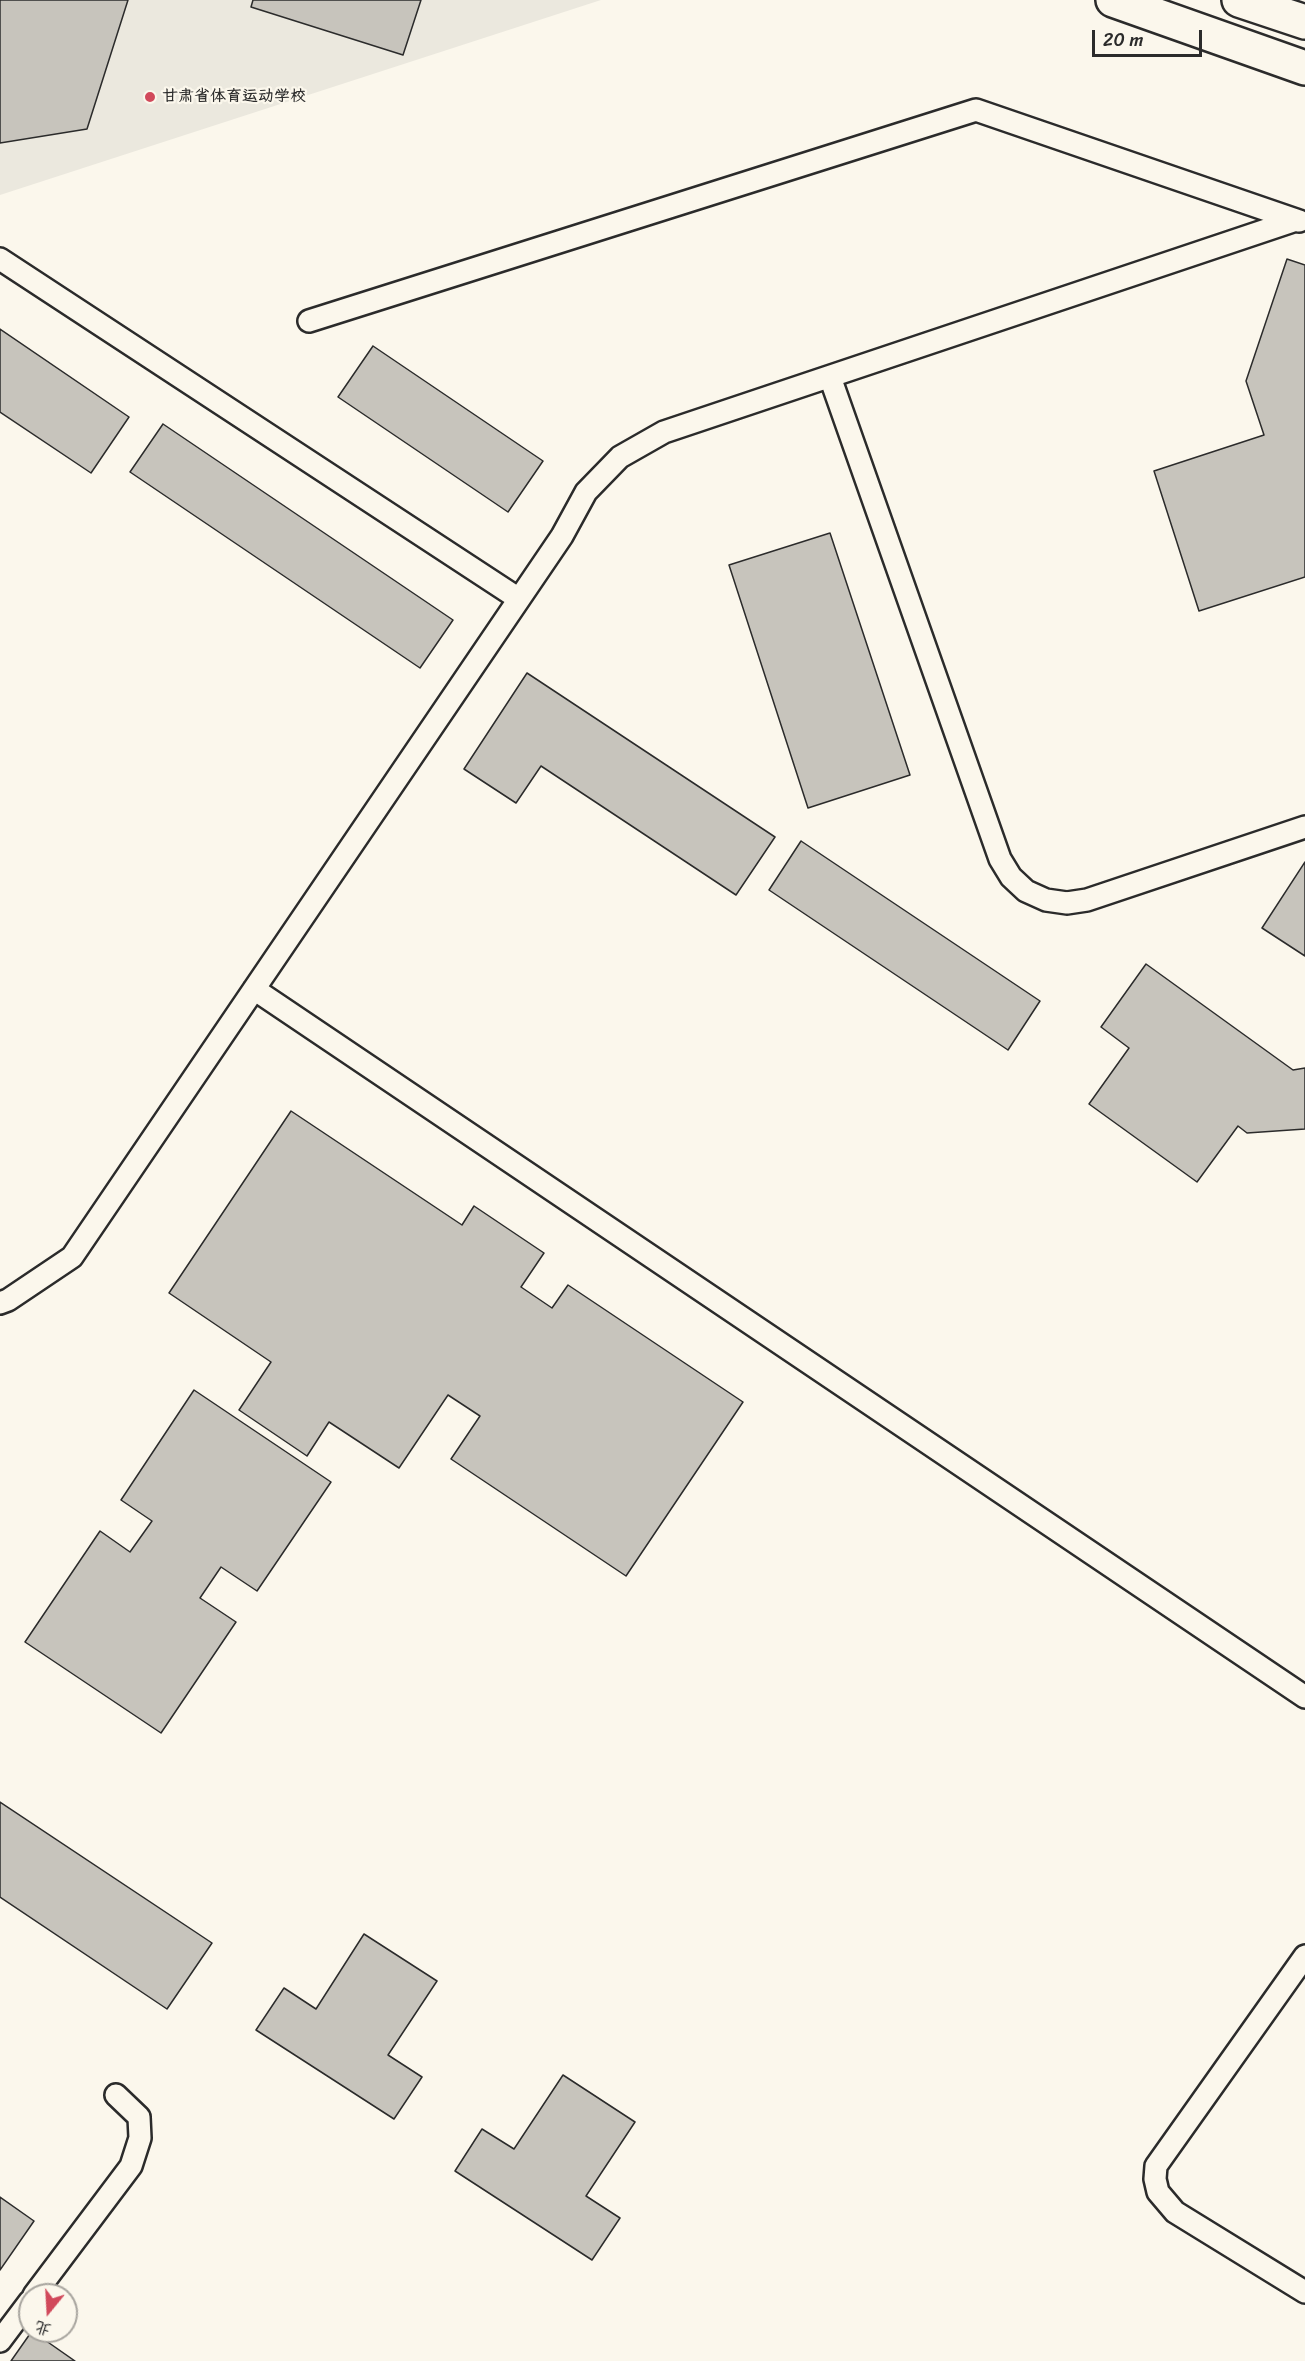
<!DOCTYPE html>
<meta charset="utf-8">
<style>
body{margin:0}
#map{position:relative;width:1305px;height:2361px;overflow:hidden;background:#fbf7ec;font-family:Sriracha,"LXGW WenKai TC",sans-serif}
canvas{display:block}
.north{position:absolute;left:18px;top:2283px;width:60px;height:60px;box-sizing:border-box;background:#fbf7ec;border:2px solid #a8a59f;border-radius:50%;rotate:198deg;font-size:16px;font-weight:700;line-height:24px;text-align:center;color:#2b2b2b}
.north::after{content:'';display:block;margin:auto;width:21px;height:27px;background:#d1495b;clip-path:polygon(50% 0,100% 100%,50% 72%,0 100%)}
.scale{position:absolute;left:1092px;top:30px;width:110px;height:27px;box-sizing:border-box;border:3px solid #2b2b2b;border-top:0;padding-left:8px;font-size:18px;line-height:21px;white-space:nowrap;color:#2b2b2b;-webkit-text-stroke:4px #fbf7ec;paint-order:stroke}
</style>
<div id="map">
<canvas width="1305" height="2361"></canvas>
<div class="north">北</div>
<div class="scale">20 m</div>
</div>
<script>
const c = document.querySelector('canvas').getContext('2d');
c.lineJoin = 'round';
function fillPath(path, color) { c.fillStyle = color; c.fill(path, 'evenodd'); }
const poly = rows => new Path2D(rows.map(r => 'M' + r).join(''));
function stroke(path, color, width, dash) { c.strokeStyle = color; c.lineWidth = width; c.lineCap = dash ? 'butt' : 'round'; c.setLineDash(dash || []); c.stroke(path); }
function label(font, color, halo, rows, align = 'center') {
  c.font = font + ' Sriracha,"LXGW WenKai TC",sans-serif'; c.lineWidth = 4.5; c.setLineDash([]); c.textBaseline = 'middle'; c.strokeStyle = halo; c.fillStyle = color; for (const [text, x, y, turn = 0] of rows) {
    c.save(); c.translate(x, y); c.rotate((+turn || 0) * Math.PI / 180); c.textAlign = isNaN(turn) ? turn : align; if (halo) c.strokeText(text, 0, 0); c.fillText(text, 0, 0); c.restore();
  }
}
const built = poly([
 [0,0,601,0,0,195]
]);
const building = poly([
 [0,0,128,0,87,129,0,143,0,0],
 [253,0,421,0,403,55,251,7,253,0],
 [1287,259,1305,265,1305,577,1199,611,1154,471,1264,435,1246,381,1287,259],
 [0,329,129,417,91,473,0,412,0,329],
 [373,346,543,461,508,512,338,397,373,346],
 [163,424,453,620,420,668,130,472,163,424],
 [830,533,910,775,808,808,729,565,830,533],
 [527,673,775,837,736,895,541,766,516,803,464,769,527,673],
 [801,841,1040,1001,1008,1050,769,890,801,841],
 [1305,862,1305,956,1262,928,1305,862],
 [1146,964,1293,1070,1305,1068,1305,1129,1247,1133,1238,1126,1197,1182,1089,1104,1129,1048,1101,1027,1146,964],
 [291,1111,462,1225,474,1206,544,1253,521,1287,552,1308,568,1285,743,1402,626,1576,451,1459,480,1416,448,1395,399,1468,329,1422,307,1456,239,1410,271,1362,169,1293,291,1111],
 [194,1390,331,1482,257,1591,221,1567,200,1598,236,1622,161,1733,25,1642,100,1531,130,1552,152,1521,121,1500,194,1390],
 [0,1802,212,1943,167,2009,0,1897,0,1802],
 [364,1934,437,1981,388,2055,422,2077,394,2119,256,2030,284,1988,316,2009,364,1934],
 [563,2075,635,2122,586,2196,620,2218,592,2260,455,2171,482,2129,514,2149,563,2075],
 [0,2197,34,2221,0,2270,0,2197],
 [32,2331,75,2361,11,2361,32,2331]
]);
const lane = poly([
 [0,259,519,599],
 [309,321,976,110,1299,221],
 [830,377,1000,859,1011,877,1026,891,1046,900,1067,903,1087,900,1305,827],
 [254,989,1305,1697],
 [0,1303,8,1300,72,1257,562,536,586,492,620,457,664,432,1296,220],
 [1305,1956,1156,2166,1155,2179,1158,2192,1175,2212,1305,2292],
 [34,2295,131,2166,140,2138,139,2117,116,2095],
 [0,2341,30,2301]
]);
const secondary = poly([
 [1113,0,1305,68],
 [1239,0,1305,22]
]);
const markers = [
 [150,97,6,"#d1495b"]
];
const poiNames = [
 ["甘肃省体育运动学校",162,97]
];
fillPath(built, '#ebe8de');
fillPath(building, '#c7c4bc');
stroke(building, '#2b2b2b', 1.5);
stroke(lane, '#2b2b2b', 26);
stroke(secondary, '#2b2b2b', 38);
stroke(lane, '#fbf7ec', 21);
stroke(secondary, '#fbf7ec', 33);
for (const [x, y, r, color] of markers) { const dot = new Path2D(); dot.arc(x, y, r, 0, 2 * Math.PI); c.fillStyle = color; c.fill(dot); stroke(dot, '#fbf7ec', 2); }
label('bold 16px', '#2b2b2b', '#fbf7ec', poiNames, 'left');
</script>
